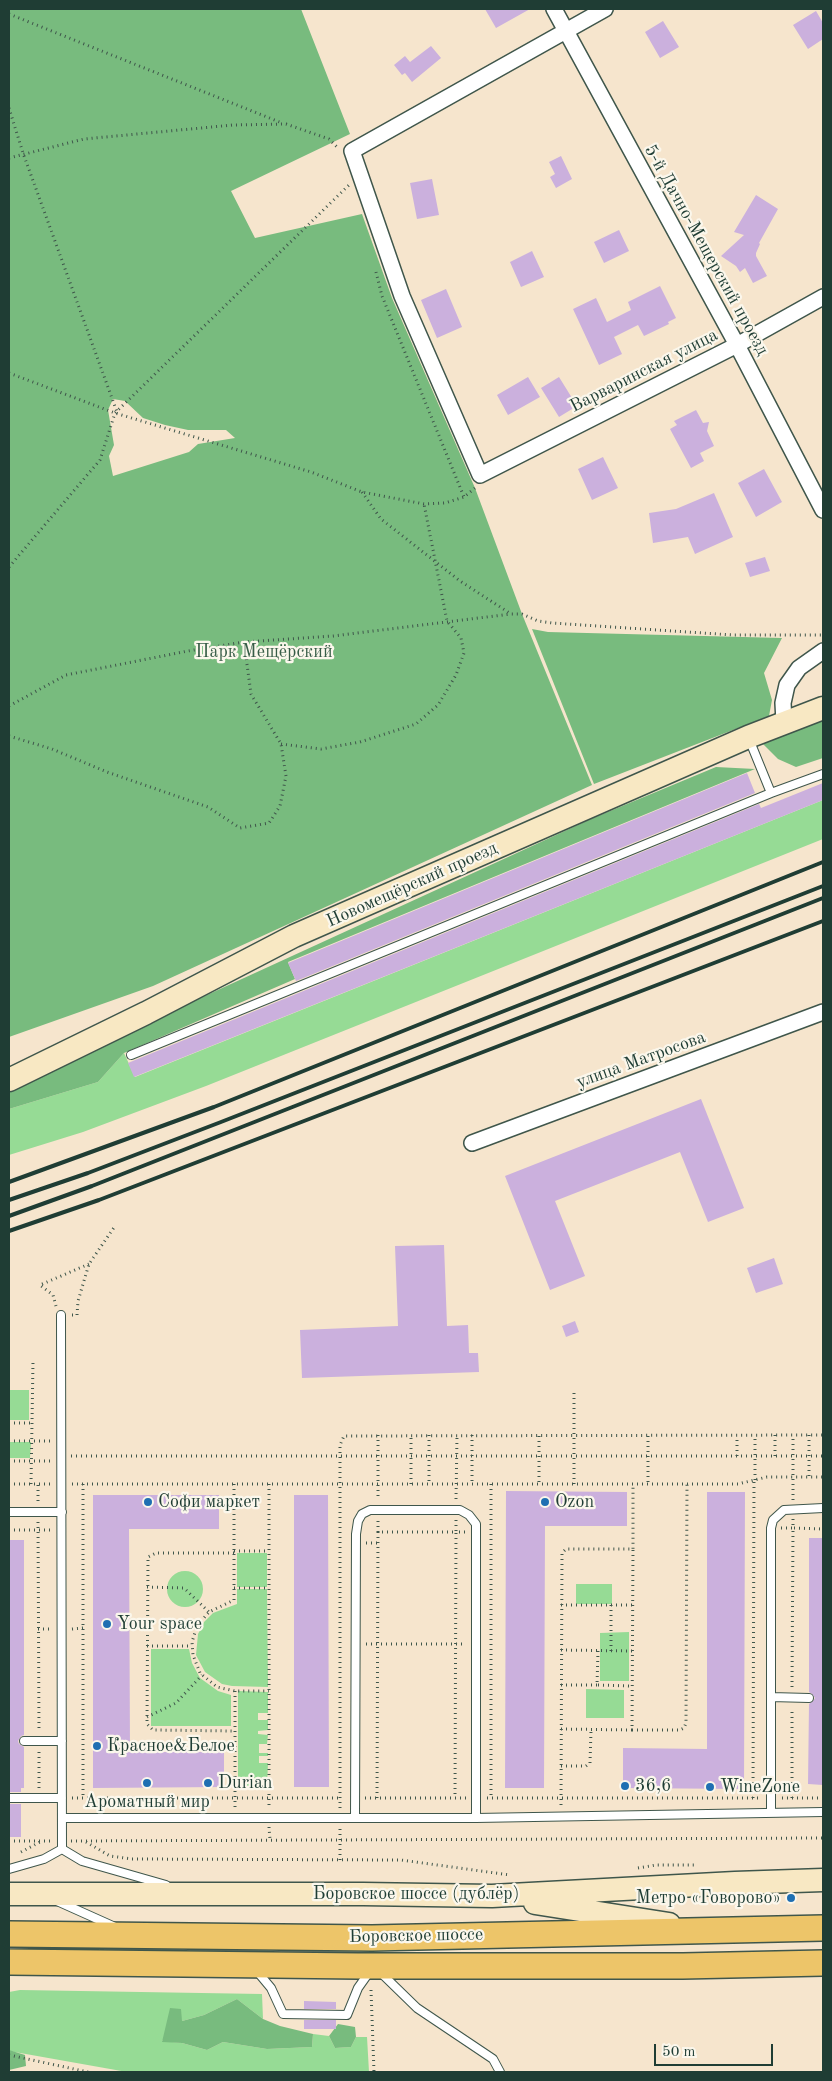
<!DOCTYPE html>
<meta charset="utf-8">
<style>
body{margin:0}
#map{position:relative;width:832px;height:2081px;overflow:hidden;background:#f6e5cd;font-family:"Old Standard TT",serif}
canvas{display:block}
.frame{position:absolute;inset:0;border:10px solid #1f3d34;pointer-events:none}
.scale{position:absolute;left:654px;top:2044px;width:119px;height:22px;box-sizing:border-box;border:2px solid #1f3d34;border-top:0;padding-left:6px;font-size:15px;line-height:18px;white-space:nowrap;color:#1f3d34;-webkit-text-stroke:4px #fbf7ec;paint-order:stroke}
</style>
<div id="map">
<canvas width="832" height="2081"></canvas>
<div class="frame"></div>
<div class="scale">50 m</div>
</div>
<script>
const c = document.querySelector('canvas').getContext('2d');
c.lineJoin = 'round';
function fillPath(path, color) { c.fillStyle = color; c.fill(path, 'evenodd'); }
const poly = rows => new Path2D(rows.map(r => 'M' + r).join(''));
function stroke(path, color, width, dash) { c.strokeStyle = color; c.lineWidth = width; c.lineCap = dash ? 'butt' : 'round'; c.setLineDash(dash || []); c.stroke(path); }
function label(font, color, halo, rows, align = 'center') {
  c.font = font + ' "Old Standard TT",serif'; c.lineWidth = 4.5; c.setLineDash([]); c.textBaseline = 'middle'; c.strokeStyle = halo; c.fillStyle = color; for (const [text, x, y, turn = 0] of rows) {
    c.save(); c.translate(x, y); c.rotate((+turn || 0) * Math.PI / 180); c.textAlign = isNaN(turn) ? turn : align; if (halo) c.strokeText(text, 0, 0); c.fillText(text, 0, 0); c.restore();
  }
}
const green = poly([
 [823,800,823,839,206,1086,83,1132,9,1155,9,1109,98,1082,124,1053,135,1077],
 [9,1390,29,1390,29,1420,9,1420],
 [9,1442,31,1442,30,1458,9,1458],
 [237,1553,267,1553,267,1587,237,1587],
 '167 1589a18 18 0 1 1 36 0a18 18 0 1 1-36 0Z',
 [576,1584,612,1584,612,1604,576,1604],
 [237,1589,267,1589,268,1687,232,1686,222,1684,205,1672,196,1655,198,1634,204,1622,213,1613,237,1604],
 [629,1632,629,1681,600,1681,600,1633],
 [151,1649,189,1649,192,1663,200,1678,218,1691,231,1695,231,1726,151,1726],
 [586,1689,624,1690,624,1718,586,1718],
 [238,1691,268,1692,268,1713,258,1713,258,1720,268,1720,268,1730,258,1731,258,1734,268,1735,267,1744,259,1744,259,1753,268,1753,268,1756,259,1756,259,1763,268,1763,267,1787,238,1787],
 [20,1990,262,1994,263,2019,237,1999,204,2015,182,2021,162,2041,182,2043,207,2050,223,2042,267,2049,312,2047,313,2034,329,2036,335,2048,351,2047,356,2037,367,2037,369,2072,127,2072,9,2051,9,1992]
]);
const forest = poly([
 [9,9,301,9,350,134,231,191,255,238,362,214,392,298,475,488,522,614,592,785,153,986,9,1037],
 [113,399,125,401,143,418,165,425,188,430,226,430,235,438,198,444,189,452,113,476,109,456,114,445,108,410],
 [532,629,548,632,782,638,764,673,772,700,769,716,594,784],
 [823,720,823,758,796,767,778,759,760,741],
 [716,767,755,769,288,962,295,979,124,1053,98,1082,9,1109,9,1069,148,1022,591,819],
 [237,1999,263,2019,280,2026,313,2034,312,2047,267,2049,223,2042,207,2050,182,2043,162,2042,170,2008,181,2009,182,2021,204,2015],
 [338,2024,355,2027,356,2037,351,2047,335,2048,329,2036],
 [9,2050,25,2055,26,2066,9,2070]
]);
const building = poly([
 [485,9,530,9,496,28],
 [816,11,823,23,823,39,808,49,793,25],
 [663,21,679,47,660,58,645,32],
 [431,46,441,58,412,82,405,73,402,75,394,65,405,56,410,62],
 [561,156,572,179,556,188,550,177,555,174,549,162],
 [432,179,439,215,417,219,410,183],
 [756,195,778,209,759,243,760,244,756,253,756,256,767,276,753,283,745,268,740,272,736,266,721,256,744,235,734,232],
 [619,230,629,251,604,263,594,242],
 [532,251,544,277,521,287,510,262],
 [660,286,676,318,668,322,669,324,644,336,638,325,614,337,622,354,599,365,573,309,596,298,607,322,631,310,628,302],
 [446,289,462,327,437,338,421,300],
 [528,377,540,397,508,415,497,395],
 [559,377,577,406,559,417,541,388],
 [696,410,703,423,709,422,707,431,714,446,700,453,704,461,691,468,670,429,677,425,674,421],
 [603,457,618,488,592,500,578,469],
 [764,469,782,502,756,517,738,483],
 [714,493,733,537,695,554,688,537,653,543,649,513,676,509],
 [765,557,770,571,750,577,745,563],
 [747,773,755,793,296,981,288,963],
 [823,783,823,800,134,1077,128,1063,759,804,761,808],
 [701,1099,744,1208,708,1222,680,1152,555,1201,585,1276,550,1290,505,1176],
 [444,1245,447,1326,468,1325,469,1353,478,1353,479,1372,302,1378,300,1330,398,1326,395,1246],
 [774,1258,783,1284,756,1293,747,1268],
 [575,1321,579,1332,566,1337,562,1326],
 [506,1491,627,1492,627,1526,545,1526,544,1788,505,1788],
 [707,1492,745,1492,744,1789,623,1788,623,1748,707,1749],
 [93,1495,219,1495,219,1529,129,1529,130,1752,224,1752,224,1787,93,1788],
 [294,1495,328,1495,329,1787,294,1787],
 [809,1538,823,1538,823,1785,808,1784,809,1704,813,1701,815,1698,812,1694,809,1692],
 [9,1540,24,1540,24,1735,21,1736,18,1741,19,1744,24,1747,24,1788,21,1788,21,1792,9,1792],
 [9,1804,21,1804,21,1837,9,1837],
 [304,2001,336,2002,336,2009,304,2009],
 [304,2020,336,2020,336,2029,304,2029]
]);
const path = poly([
 [9,14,282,123],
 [9,108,23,153,117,412],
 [9,158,84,139,233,125,286,124,329,139,339,149],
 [376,272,382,296,464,497],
 [9,373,115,413,311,472,362,492,424,504,445,503,464,497,475,488],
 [362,492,381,519,460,581,511,614,522,614,538,621,552,623,733,635,822,635],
 [9,567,100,460,115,413,349,185],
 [9,706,66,675,188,651,244,642,333,636,511,614],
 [9,736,52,749,107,772,208,807,240,828,269,823,280,806,286,776,281,744,251,694,244,642],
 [281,744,321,749,360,742,416,724,438,705,456,675,464,653,461,638,447,621,424,504],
 [56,1306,53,1295,40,1285,89,1264],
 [72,1315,77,1315,78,1301,89,1264,115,1226],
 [9,1423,32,1423],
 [378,1435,378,1499],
 [429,1435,429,1484],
 [472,1435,472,1484],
 [775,1435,775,1456],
 [809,1435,809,1477],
 [539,1436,539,1484],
 [648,1436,648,1484],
 [9,1441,51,1441],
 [71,1456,823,1456],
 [737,1456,737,1436],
 [9,1461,51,1461],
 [755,1480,755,1436],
 [9,1484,51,1484],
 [31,1484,33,1361],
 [72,1484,738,1484,767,1477,823,1477],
 [83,1484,83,1798],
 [234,1484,234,1600,209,1612,197,1626,192,1642,193,1655,200,1673,217,1687,235,1691,269,1691],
 [269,1484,269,1808],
 [411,1484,411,1435],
 [491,1484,491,1798],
 [574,1484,574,1390],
 [456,1499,457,1435],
 [793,1500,793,1436],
 [38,1501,38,1484],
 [456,1520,456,1532,465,1532],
 [38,1522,39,1731],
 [781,1528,793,1528,793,1519],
 [9,1530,51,1530],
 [378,1532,378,1520],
 [366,1543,378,1543],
 [234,1551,269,1551],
 [234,1553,156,1553,148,1557,147,1724,153,1730,235,1731],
 [147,1587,184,1588,209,1612],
 [234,1588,269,1588],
 [561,1605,632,1605],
 [38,1629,50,1629],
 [72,1629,83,1628],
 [366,1644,465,1644],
 [147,1646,191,1646],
 [561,1650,632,1651],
 [598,1651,597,1685,632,1686],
 [611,1651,611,1605],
 [561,1685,597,1685],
 [792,1687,793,1528,823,1529],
 [235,1691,235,1808],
 [147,1717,176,1703,202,1675],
 [561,1729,632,1730,633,1549],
 [632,1730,680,1730,684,1728,686,1723,687,1484],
 [561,1766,586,1766,590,1763,591,1730],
 [39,1788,39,1752],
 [72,1798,341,1798],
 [365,1798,466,1798],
 [377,1798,378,1532,456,1532,455,1798],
 [487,1798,761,1798],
 [753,1798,754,1481],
 [782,1798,823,1798],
 [792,1798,792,1709],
 [561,1805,562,1553,566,1549,633,1549,633,1484],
 [340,1808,340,1445,344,1436,823,1435],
 [269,1827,270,1840],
 [340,1829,340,1860],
 [9,1841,53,1841],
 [71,1841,823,1838],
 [86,1842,110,1856,132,1859,401,1860,510,1875],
 [21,1852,40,1842],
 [638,1868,656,1865,694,1865],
 [371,1990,374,2072],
 [9,2055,88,2072]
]);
const lane = poly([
 [749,739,771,793],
 [131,1055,771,793,823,774],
 [61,1315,62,1849],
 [9,1512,62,1512],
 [771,1697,809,1698],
 [24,1741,62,1741],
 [9,1798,62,1798],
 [771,1813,771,1528,773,1520,784,1510,823,1508],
 [62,1818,476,1818,823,1812],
 [355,1818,356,1534,358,1521,362,1514,370,1510,460,1510,469,1515,476,1524,476,1818],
 [62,1849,82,1861,166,1885],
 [9,1869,44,1859,62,1849],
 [57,1901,115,1927],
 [256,1970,271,1988,283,2014,347,2015,358,1988,370,1971],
 [379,1971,417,2008,493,2059,500,2072]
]);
const street = poly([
 [554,9,737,345,823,510],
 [605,9,352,151,402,296,480,475,737,345,823,297],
 [784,722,783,703,787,685,799,668,823,651],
 [472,1143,823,1012]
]);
const secondary = poly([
 [9,1080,146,1013,294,936,748,737,823,708],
 [9,1894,363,1894,492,1896,735,1883,823,1880],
 [535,1903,669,1924]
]);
const primary = poly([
 [9,1934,372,1938,823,1928],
 [9,1962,358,1966,683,1966,823,1963]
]);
const rail = poly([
 [9,1182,214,1107,823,862],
 [9,1200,88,1173,221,1122,823,886],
 [9,1216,92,1186,823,898],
 [9,1231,99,1200,823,921]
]);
const markers = [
 [148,1502,5,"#1f6fb2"],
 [545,1502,5,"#1f6fb2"],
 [107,1624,5,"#1f6fb2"],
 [97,1746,5,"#1f6fb2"],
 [147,1783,5,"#1f6fb2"],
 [208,1783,5,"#1f6fb2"],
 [625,1786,5,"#1f6fb2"],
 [710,1787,5,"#1f6fb2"],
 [791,1898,5,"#1f6fb2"]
];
const streetNames = [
 ["5-й Дачно-Мещерский проезд",706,250,61],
 ["Варваринская улица",644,371,-27],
 ["Новомещёрский проезд",412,885,-24],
 ["улица Матросова",641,1060,-20],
 ["Боровское шоссе (дублёр)",416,1894],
 ["Боровское шоссе",416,1936,-1]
];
const parkNames = [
 ["Парк Мещёрский",264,652]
];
const poiNames = [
 ["Софи маркет",158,1502],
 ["Ozon",555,1502],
 ["Your space",117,1624],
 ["Красное&Белое",107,1746],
 ["Durian",218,1783],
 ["36,6",635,1786],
 ["WineZone",720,1787],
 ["Ароматный мир",147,1802,"center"],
 ["Метро «Говорово»",781,1898,"right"]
];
fillPath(green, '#96db95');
fillPath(forest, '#78bb7e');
fillPath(building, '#cbb0dd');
stroke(lane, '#3f564b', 10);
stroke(street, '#3f564b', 18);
stroke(secondary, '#3f564b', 25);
stroke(primary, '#3f564b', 28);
stroke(path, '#3f564b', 3, [1, 4]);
stroke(lane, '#fff', 8);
stroke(street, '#fff', 15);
stroke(secondary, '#f8e8c3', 22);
stroke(primary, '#edc569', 25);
stroke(rail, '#1f3d34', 4);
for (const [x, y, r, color] of markers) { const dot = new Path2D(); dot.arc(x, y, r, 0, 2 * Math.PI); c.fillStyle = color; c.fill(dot); stroke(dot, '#fbf7ec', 2); }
label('18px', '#1f3d34', '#fbf7ec', streetNames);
label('18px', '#375d47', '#fbf7ec', parkNames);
label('18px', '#1f3d34', '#fbf7ec', poiNames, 'left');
</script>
